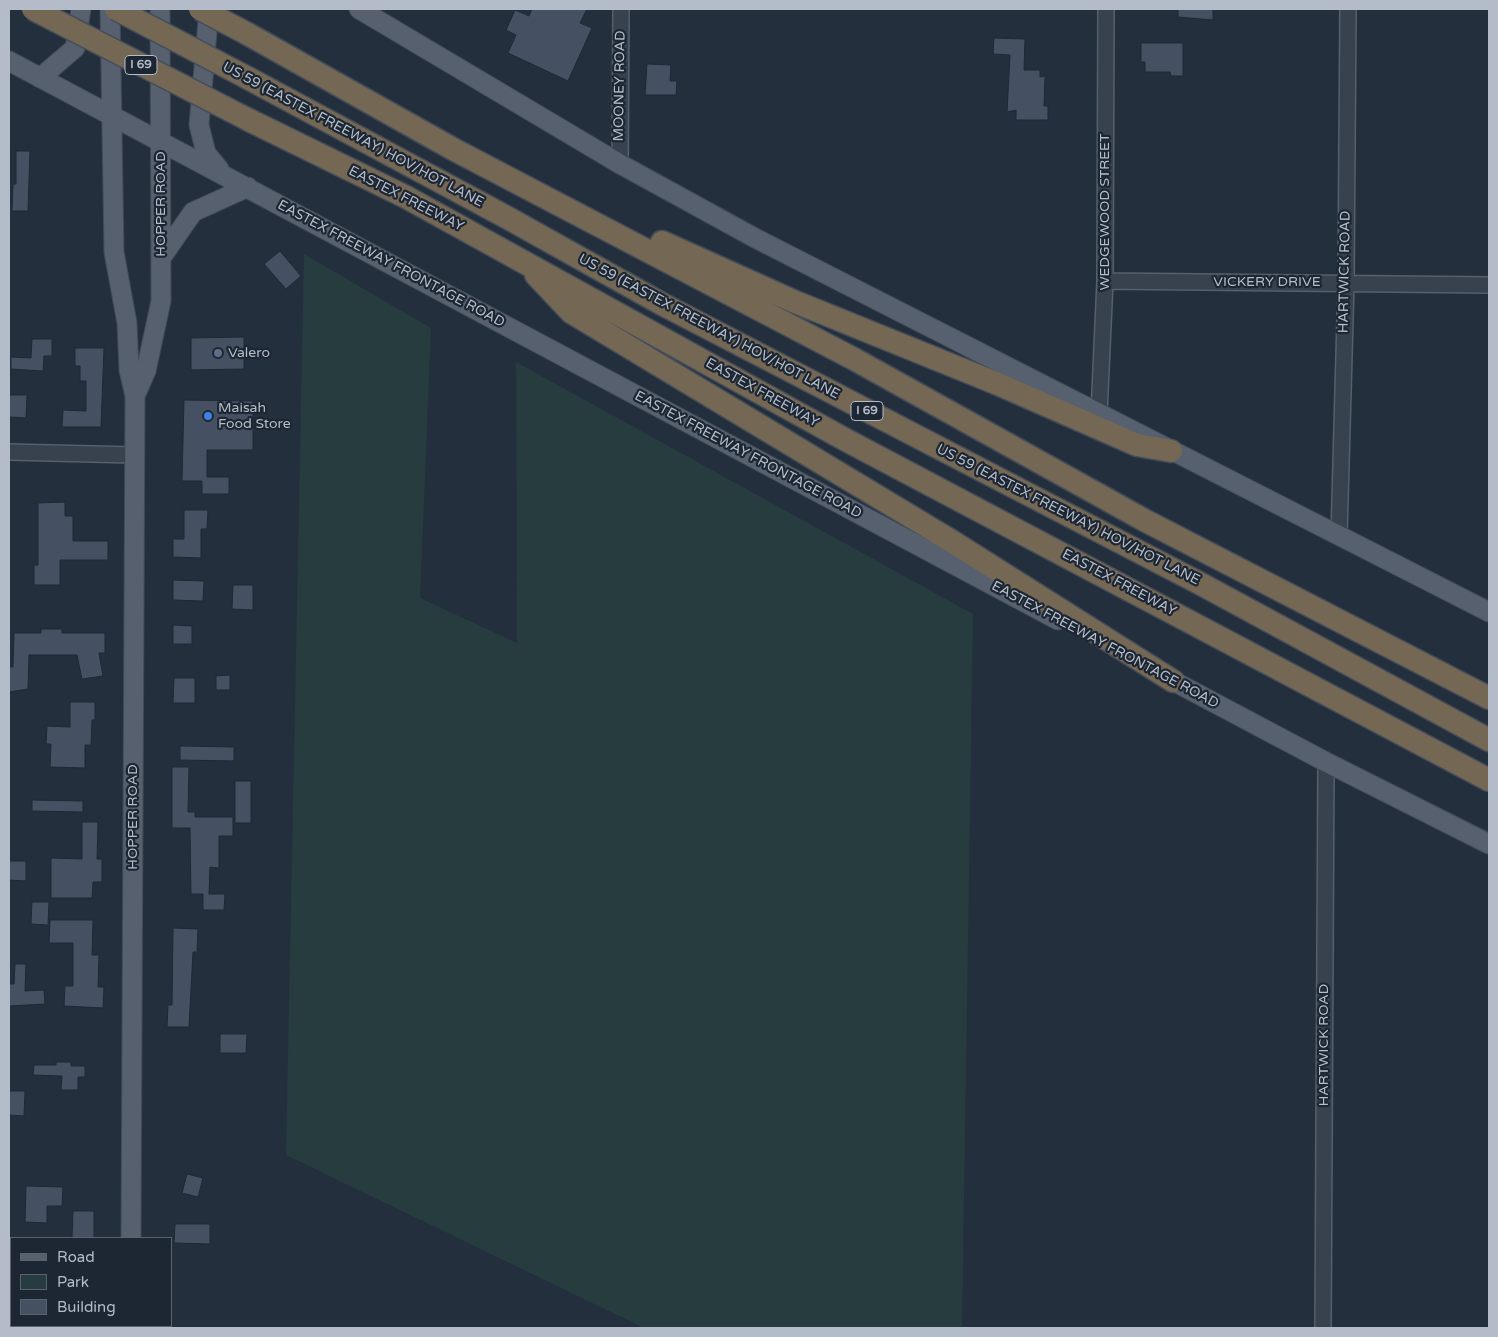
<!DOCTYPE html>
<style>
body{margin:0}
#map{position:relative;width:1498px;height:1337px;overflow:hidden;background:#242f3e;font-family:"Varela Round",sans-serif}
canvas{display:block}
.frame{position:absolute;inset:0;border:10px solid #b4bcc9;pointer-events:none}
.legend{position:absolute;left:10px;top:1237px;width:162px;height:90px;box-sizing:border-box;background:#1d2633;border:1px solid #59626f;margin:0;padding:6px 9px;list-style:none;font-size:15px;color:#b4bcc9}
.legend li{display:flex;align-items:center;gap:10px;height:25px}
.legend b{width:25px;border:1px solid #59626f}
</style>
<div id="map">
<canvas width="1498" height="1337"></canvas>
<div class="frame"></div>
<ul class="legend">
<li><b style="height:6px;background:#56606e"></b>Road</li>
<li><b style="height:14px;background:#263c3f"></b>Park</li>
<li><b style="height:14px;background:#455162"></b>Building</li>
</ul>
</div>
<script>
const c = document.querySelector('canvas').getContext('2d');
c.lineJoin = 'round';
function fillPath(path, color) { c.fillStyle = color; c.fill(path, 'evenodd'); }
const poly = rows => new Path2D(rows.map(r => 'M' + r).join(''));
function stroke(path, color, width, dash) { c.strokeStyle = color; c.lineWidth = width; c.lineCap = dash ? 'butt' : 'round'; c.setLineDash(dash || []); c.stroke(path); }
function label(font, color, halo, rows, align = 'center') {
  c.font = font + ' "Varela Round",sans-serif'; c.lineWidth = 4.5; c.setLineDash([]); c.textBaseline = 'middle'; c.strokeStyle = halo; c.fillStyle = color; for (const [text, x, y, turn = 0] of rows) {
    c.save(); c.translate(x, y); c.rotate((+turn || 0) * Math.PI / 180); c.textAlign = isNaN(turn) ? turn : align; if (halo) c.strokeText(text, 0, 0); c.fillText(text, 0, 0); c.restore();
  }
}
const green = poly([
 [304,254,431,328,420,598,517,643,516,362,973,614,962,1328,644,1328,286,1155]
]);
const building = poly([
 [532,9,587,9,580,23,592,28,568,81,508,53,516,35,506,30,515,10,529,16,532,9],
 [1178,9,1213,9,1213,20,1178,17,1178,9],
 [994,38,1025,39,1024,70,1040,70,1040,77,1045,76,1044,106,1048,106,1048,120,1016,120,1016,110,1007,112,1010,55,993,54,994,38],
 [1141,43,1183,43,1183,76,1171,76,1170,72,1145,72,1145,62,1141,62,1141,43],
 [647,64,671,65,670,81,677,81,676,95,645,95,647,64],
 [16,151,30,151,28,211,12,211,13,184,16,184,16,151],
 [280,251,301,276,286,289,264,264,280,251],
 [244,337,244,369,191,370,191,338,244,337],
 [32,339,52,339,52,356,44,356,43,371,11,369,11,357,31,358,32,339],
 [75,348,104,348,101,427,62,427,63,410,86,411,86,381,80,381,80,366,75,366,75,348],
 [9,395,27,395,26,418,9,417,9,395],
 [184,400,253,401,253,450,207,450,207,477,229,477,229,494,202,494,202,481,182,481,184,400],
 [65,502,65,516,73,516,73,541,108,541,108,560,60,560,60,585,34,585,34,565,38,565,38,503,65,502],
 [184,510,208,510,207,529,201,529,201,558,173,557,173,539,184,539,184,510],
 [173,580,204,581,203,601,173,600,173,580],
 [233,585,253,585,253,610,232,609,233,585],
 [173,625,192,626,192,644,173,644,173,625],
 [41,629,62,629,62,633,105,633,105,653,99,653,103,676,82,679,77,655,29,655,28,689,9,692,9,667,13,667,14,633,41,633,41,629],
 [230,675,230,690,216,690,216,676,230,675],
 [174,678,195,678,195,703,173,703,174,678],
 [70,702,95,702,95,720,92,720,91,745,85,745,85,768,50,767,51,744,46,744,47,726,70,727,70,702],
 [180,746,234,747,234,761,180,760,180,746],
 [172,767,189,767,188,812,195,812,195,817,233,817,233,836,219,836,219,868,210,867,209,894,225,894,224,910,203,910,203,894,191,894,190,828,172,828,172,767],
 [235,781,251,781,251,823,235,823,235,781],
 [32,800,83,801,83,812,32,811,32,800],
 [82,822,98,822,97,859,102,859,102,882,93,882,92,898,51,898,51,858,82,859,82,822],
 [9,861,26,861,26,881,9,880,9,861],
 [32,902,49,902,48,925,31,924,32,902],
 [50,920,93,920,92,955,99,955,98,987,104,987,103,1008,64,1006,65,986,73,986,73,943,49,943,50,920],
 [173,928,198,929,197,952,193,952,189,1027,167,1027,168,1005,172,1005,173,928],
 [15,964,26,964,25,991,44,990,45,1004,9,1006,9,984,14,984,15,964],
 [220,1034,247,1034,246,1053,220,1053,220,1034],
 [56,1062,71,1062,71,1066,85,1066,85,1077,78,1077,78,1090,61,1090,62,1076,33,1075,34,1065,56,1065,56,1062],
 [9,1091,25,1091,24,1116,9,1115,9,1091],
 [187,1174,203,1178,198,1197,182,1193,187,1174],
 [26,1186,63,1187,62,1206,47,1206,47,1223,25,1222,26,1186],
 [73,1211,94,1211,94,1238,72,1238,73,1211],
 [175,1224,210,1224,210,1244,174,1243,175,1224]
]);
const minor = poly([
 [620,164,621,9],
 [1105,281,1489,285],
 [1099,414,1105,281,1106,9],
 [9,452,134,455],
 [1339,536,1346,283,1348,9],
 [1323,1328,1326,762]
]);
const major = poly([
 [110,9,114,252,127,323,129,370,135,396,131,1238],
 [209,9,199,125,206,153,219,169],
 [359,9,620,164,755,238,1489,612],
 [9,61,1058,620],
 [40,78,75,48,81,9],
 [161,258,193,212,248,187],
 [135,396,146,371,161,301,160,9],
 [1162,675,1326,762,1489,844],
 [131,1328,131,1326]
]);
const highway = poly([
 [246,33,453,149,854,359,1144,520,1489,698],
 [246,77,508,218,662,304,1201,584,1489,740],
 [249,120,406,197,846,440,1489,780],
 [662,242,793,301,998,384,1137,445,1171,451],
 [536,275,571,312,953,542,1173,681]
]);
const highwayBridge = poly([
 [33,9,249,120],
 [116,9,246,77],
 [200,9,246,33]
]);
const markers = [
 [218,353,5,"#5c6f8a"],
 [208,416,5,"#3f7fe0"]
];
const shields = [
 [141,65,32],
 [867,411,32]
];
const shieldNames = [
 ["I 69",141,65],
 ["I 69",867,411]
];
const streetNames = [
 ["MOONEY ROAD",620,86,-89],
 ["US 59 (EASTEX FREEWAY) HOV/HOT LANE",353,135,28],
 ["EASTEX FREEWAY",406,199,27],
 ["HOPPER ROAD",161,204,-90],
 ["WEDGEWOOD STREET",1105,212,-90],
 ["EASTEX FREEWAY FRONTAGE ROAD",391,264,28],
 ["HARTWICK ROAD",1345,272,-89],
 ["VICKERY DRIVE",1267,282],
 ["US 59 (EASTEX FREEWAY) HOV/HOT LANE",709,327,28],
 ["EASTEX FREEWAY",762,393,29],
 ["EASTEX FREEWAY FRONTAGE ROAD",748,455,28],
 ["US 59 (EASTEX FREEWAY) HOV/HOT LANE",1068,515,27],
 ["EASTEX FREEWAY",1119,583,28],
 ["EASTEX FREEWAY FRONTAGE ROAD",1105,645,28],
 ["HOPPER ROAD",133,817,-90],
 ["HARTWICK ROAD",1324,1045,-90]
];
const poiNames = [
 ["Valero",228,353],
 ["Maisah",218,408],
 ["Food Store",218,424]
];
fillPath(green, '#263c3f');
fillPath(building, '#455162');
stroke(building, '#1f2835', 1);
stroke(minor, '#565f6c', 18);
stroke(major, '#414a57', 21);
stroke(highway, '#434c59', 25);
stroke(minor, '#38414e', 15);
stroke(major, '#56606e', 19);
stroke(highway, '#746855', 22);
stroke(highwayBridge, '#434c59', 25, []);
stroke(highwayBridge, '#746855', 22);
for (const [x, y, r, color] of markers) { const dot = new Path2D(); dot.arc(x, y, r, 0, 2 * Math.PI); c.fillStyle = color; c.fill(dot); stroke(dot, '#1d2633', 2); }
for (const [x, y, w] of shields) { const box = new Path2D(); box.roundRect(x - w / 2, y - 9.5, w, 19, 4); c.fillStyle = '#1d2633'; c.fill(box); stroke(box, '#b4bcc9', 1); }
label('bold 12px', '#b4bcc9', null, shieldNames);
label('14px', '#b4bcc9', '#1d2633', streetNames);
label('14px', '#b4bcc9', '#1d2633', poiNames, 'left');
</script>
